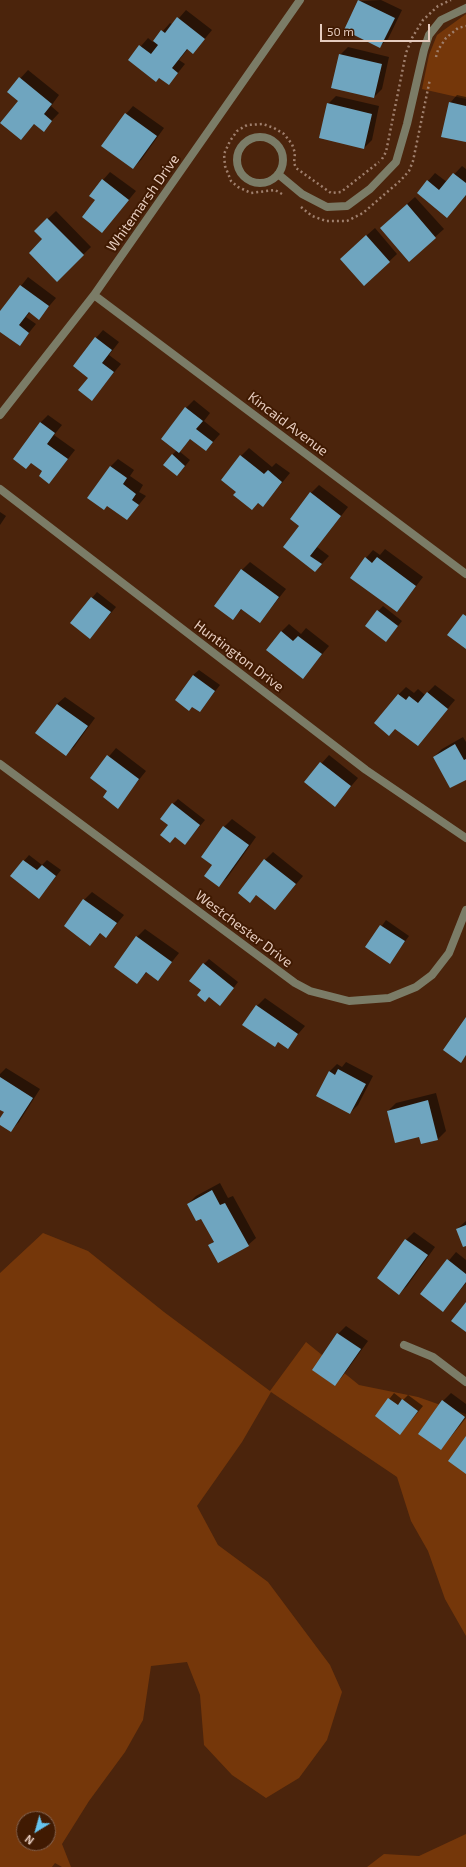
<!DOCTYPE html>
<style>
body{margin:0}
#map{position:relative;width:466px;height:1867px;overflow:hidden;background:#4b240c;font-family:"Exo 2",sans-serif}
canvas{display:block}
.north{position:absolute;left:16px;top:1811px;width:40px;height:40px;box-sizing:border-box;background:#401a02;border:1px solid #82614e;border-radius:50%;rotate:217deg;font-size:11px;font-weight:700;line-height:16px;text-align:center;color:#e6ccbf}
.north::after{content:'';display:block;margin:auto;width:14px;height:18px;background:#66c4ef;clip-path:polygon(50% 0,100% 100%,50% 72%,0 100%)}
.scale{position:absolute;left:320px;top:24px;width:110px;height:18px;box-sizing:border-box;border:2px solid #e6ccbf;border-top:0;padding-left:5px;font-size:12px;line-height:14px;white-space:nowrap;color:#e6ccbf;-webkit-text-stroke:3px #401a02;paint-order:stroke}
</style>
<div id="map">
<canvas width="466" height="1867"></canvas>
<div class="north">N</div>
<div class="scale">50 m</div>
</div>
<script>
const c = document.querySelector('canvas').getContext('2d');
c.lineJoin = 'round';
function fillPath(path, color) { c.fillStyle = color; c.fill(path, 'evenodd'); }
const poly = rows => new Path2D(rows.map(r => 'M' + r).join(''));
function stroke(path, color, width, dash) { c.strokeStyle = color; c.lineWidth = width; c.lineCap = dash ? 'butt' : 'round'; c.setLineDash(dash || []); c.stroke(path); }
function label(font, color, halo, rows, align = 'center') {
  c.font = font + ' "Exo 2",sans-serif'; c.lineWidth = 4; c.setLineDash([]); c.textBaseline = 'middle'; c.strokeStyle = halo; c.fillStyle = color; for (const [text, x, y, turn = 0] of rows) {
    c.save(); c.translate(x, y); c.rotate((+turn || 0) * Math.PI / 180); c.textAlign = isNaN(turn) ? turn : align; if (halo) c.strokeText(text, 0, 0); c.fillText(text, 0, 0); c.restore();
  }
}
const green = poly([
 [466,14,466,99,422,89,429,55,437,35],
 [43,1233,88,1251,164,1312,270,1391,306,1342,359,1385,418,1397,466,1414,466,1636,445,1599,428,1551,411,1521,397,1477,271,1392,242,1442,197,1506,218,1545,268,1582,330,1665,342,1692,327,1740,299,1778,266,1798,232,1775,204,1745,200,1695,187,1662,151,1666,143,1720,125,1752,89,1801,62,1844,71,1867,62,1867,55,1863,52,1867,0,1867,0,1273],
 [24,1819,48,1819,48,1843,24,1843],
 [466,1834,466,1867,367,1867,384,1854,419,1856]
]);
const shadow = poly([
 [381,0,402,10,388,39,380,46,359,1],
 [186,10,212,30,193,53,188,49,179,60,185,64,169,84,129,60,148,38,153,42,170,23,173,25],
 [348,47,389,57,382,89,374,97,340,55],
 [28,70,59,95,51,106,59,113,43,130,35,123,21,139,19,101,8,92],
 [457,95,466,97,466,141,450,103],
 [336,96,379,106,372,140,364,148,328,104],
 [133,106,164,128,141,160,133,168,126,114],
 [462,166,466,169,466,195,447,216,428,181,435,173,447,182],
 [110,172,136,191,102,232,96,200,103,180],
 [415,197,444,229,409,260,389,220],
 [56,211,91,247,57,280,44,239,35,231],
 [375,228,397,254,364,285,349,251],
 [28,277,56,298,39,318,30,312,26,317,36,324,19,345,0,330,0,313],
 [103,330,119,342,109,355,121,364,92,399,89,378,96,338],
 [194,400,210,413,204,421,220,434,206,450,191,438,179,451,190,460,182,470,172,455,177,450,186,408],
 [48,415,62,425,54,435,75,450,49,483,44,471,31,462,14,459,41,422],
 [249,448,272,467,276,463,290,473,263,506,237,492,241,456],
 [118,459,134,470,130,476,143,485,139,492,146,496,127,519,110,467],
 [319,485,348,507,317,547,329,556,315,571,284,547,300,526,311,493],
 [0,512,6,516,0,525],
 [385,549,423,577,397,611,366,558,373,550,380,555],
 [250,562,286,589,260,622,242,609,233,618,242,570],
 [97,592,116,607,90,638,71,623],
 [383,606,402,621,386,641,378,611],
 [289,624,301,634,306,628,329,646,303,677,281,632],
 [199,670,220,685,200,711,193,675],
 [435,685,455,700,417,745,398,695,406,687,414,693,418,689,425,695],
 [65,697,95,718,74,747,66,754,57,704],
 [463,737,466,742,466,778,434,757,442,749],
 [116,748,146,771,117,807,109,791,91,778],
 [329,755,358,778,342,797,305,782],
 [178,799,205,820,185,844,169,825,173,804],
 [232,819,256,837,227,878,219,885,213,865,202,857,224,827],
 [273,852,303,876,275,909,257,894,250,901,265,860],
 [29,855,42,865,47,860,61,870,44,892,11,876],
 [92,892,124,915,106,937,101,933,90,944,65,926,84,900],
 [386,920,409,936,390,962,367,947],
 [145,929,179,953,158,979,147,972,137,982,115,966,137,937],
 [209,959,238,982,225,999,202,990,204,964],
 [265,998,305,1026,287,1047,279,1041,275,1046,244,1024,257,1006],
 [346,1062,373,1076,358,1105,350,1113,329,1072,337,1064,342,1067],
 [6,1068,40,1089,19,1122,11,1130,0,1123,0,1120,5,1112,0,1108,0,1074],
 [436,1093,446,1131,438,1139,421,1143,419,1136,388,1111,396,1103],
 [220,1183,228,1198,233,1196,256,1238,248,1245,209,1246,214,1241,201,1217,188,1204,196,1196],
 [466,1221,466,1245,457,1229],
 [414,1232,435,1247,407,1286,399,1294,378,1278,406,1240],
 [456,1252,466,1260,466,1283,443,1311,421,1294],
 [346,1326,368,1341,342,1377,334,1385,313,1370,338,1334],
 [394,1393,403,1400,408,1395,423,1406,400,1434,376,1416],
 [451,1393,466,1404,466,1418,441,1449,419,1433,443,1401]
]);
const building = poly([
 [358,0,395,18,380,48,344,30],
 [177,17,205,39,193,54,187,49,172,68,178,73,169,85,159,78,156,82,128,60,139,45,151,54,158,45,153,41,161,30,165,33],
 [339,54,382,64,374,98,331,88],
 [19,77,52,104,44,114,52,121,44,132,34,124,21,140,0,123,18,101,7,92],
 [449,102,466,106,466,142,441,137],
 [327,103,372,114,364,149,319,138],
 [125,113,157,136,133,169,101,146],
 [453,173,466,183,466,195,447,218,417,193,427,180,439,190],
 [102,179,129,200,102,233,82,217,95,200,89,196],
 [407,204,436,238,409,262,380,228],
 [47,218,84,255,57,282,29,253,42,239,34,231],
 [366,235,390,262,364,286,340,259],
 [20,285,49,306,39,320,29,312,19,325,29,333,20,346,0,332,0,311],
 [95,337,112,350,102,363,114,372,92,401,78,390,88,378,73,366],
 [185,407,203,421,196,429,213,442,206,451,190,439,179,453,161,439],
 [40,422,55,433,47,444,68,459,49,484,39,476,42,471,31,463,26,469,13,459],
 [172,454,185,466,177,476,163,465],
 [240,455,264,474,268,470,282,482,263,507,258,503,252,510,233,495,236,492,221,480],
 [110,466,127,478,123,484,136,494,132,500,139,505,127,520,107,506,104,510,87,498],
 [310,492,341,516,310,556,322,564,315,572,283,547,299,526,290,519],
 [365,557,372,563,377,557,416,586,397,612,350,578],
 [241,569,279,597,260,623,241,609,233,620,214,606],
 [91,597,111,612,90,639,70,623],
 [377,610,398,626,386,642,365,626],
 [463,614,466,616,466,649,447,635],
 [281,631,293,641,298,636,322,654,303,679,266,650],
 [193,675,215,691,200,712,192,707,189,711,175,700],
 [427,692,448,709,418,746,395,729,389,736,374,723,398,694,406,700,409,696,418,703],
 [57,704,88,726,66,756,35,733],
 [455,744,464,760,466,759,466,780,450,788,433,757],
 [107,755,139,779,118,809,103,797,107,791,90,778],
 [320,762,351,786,335,807,304,782],
 [172,803,200,825,185,845,175,837,170,843,160,835,168,825,160,819],
 [223,826,249,845,219,887,204,876,212,865,201,857],
 [264,859,296,884,275,910,256,895,250,903,238,893],
 [23,860,37,870,42,865,56,876,39,899,10,876],
 [83,899,117,923,106,938,100,933,90,946,64,926],
 [380,925,405,941,390,964,365,947],
 [136,936,172,962,158,981,146,972,137,984,114,967],
 [203,963,234,988,220,1006,209,997,205,1002,197,995,201,990,189,981],
 [256,1005,298,1034,288,1049,278,1042,275,1047,242,1025],
 [466,1017,466,1055,461,1063,443,1050],
 [338,1069,366,1084,350,1114,316,1096,329,1071,335,1075],
 [0,1077,33,1098,11,1132,0,1125,0,1118,4,1112,0,1110],
 [428,1100,438,1140,421,1144,419,1137,395,1143,387,1111],
 [212,1190,220,1205,225,1203,249,1246,218,1263,208,1245,214,1242,201,1219,196,1221,187,1204],
 [466,1225,466,1246,463,1247,456,1229],
 [405,1239,428,1255,399,1295,377,1278],
 [447,1259,466,1274,466,1282,443,1312,420,1294],
 [466,1302,466,1332,451,1321],
 [337,1333,361,1349,335,1386,312,1370],
 [388,1398,398,1405,402,1399,418,1411,400,1435,375,1416],
 [442,1400,465,1417,441,1450,418,1434],
 [466,1436,466,1474,448,1461]
]);
const path = poly([
 [436,57,438,50,446,38,458,28,466,26],
 [382,159,386,152,406,53,412,38,423,20,438,6,451,0],
 [282,194,275,190,251,193,238,187,231,181,225,166,224,154,230,141,237,131,247,125,263,124,274,128,284,134,292,144,295,153,294,163,296,168,331,193,341,192,379,162],
 [301,207,312,216,326,221,347,221,363,213,401,180,409,171,413,161,430,79]
]);
const street = poly([
 '237 160a23 23 0 1 1 46 0a23 23 0 1 1-46 0Z',
 [278,174,302,194,327,207,347,206,370,189,396,162,407,124,424,50,429,35,441,20,466,8],
 [94,295,466,574],
 [0,415,94,295,300,0],
 [0,489,366,770,466,838],
 [0,764,295,983,310,991,349,1001,389,998,416,987,432,975,449,953,466,910],
 [404,1345,433,1357,466,1382]
]);
const streetNames = [
 ["Whitemarsh Drive",143,203,-55],
 ["Kincaid Avenue",288,424,37],
 ["Huntington Drive",239,656,37],
 ["Westchester Drive",244,929,37]
];
fillPath(green, '#75370a');
fillPath(shadow, '#0007');
fillPath(building, '#6fa5bf');
stroke(path, '#9f7f6d', 2.5, [2, 3]);
stroke(street, '#7b7c67', 8);
label('14px', '#e6ccbf', '#401a02', streetNames);
</script>
